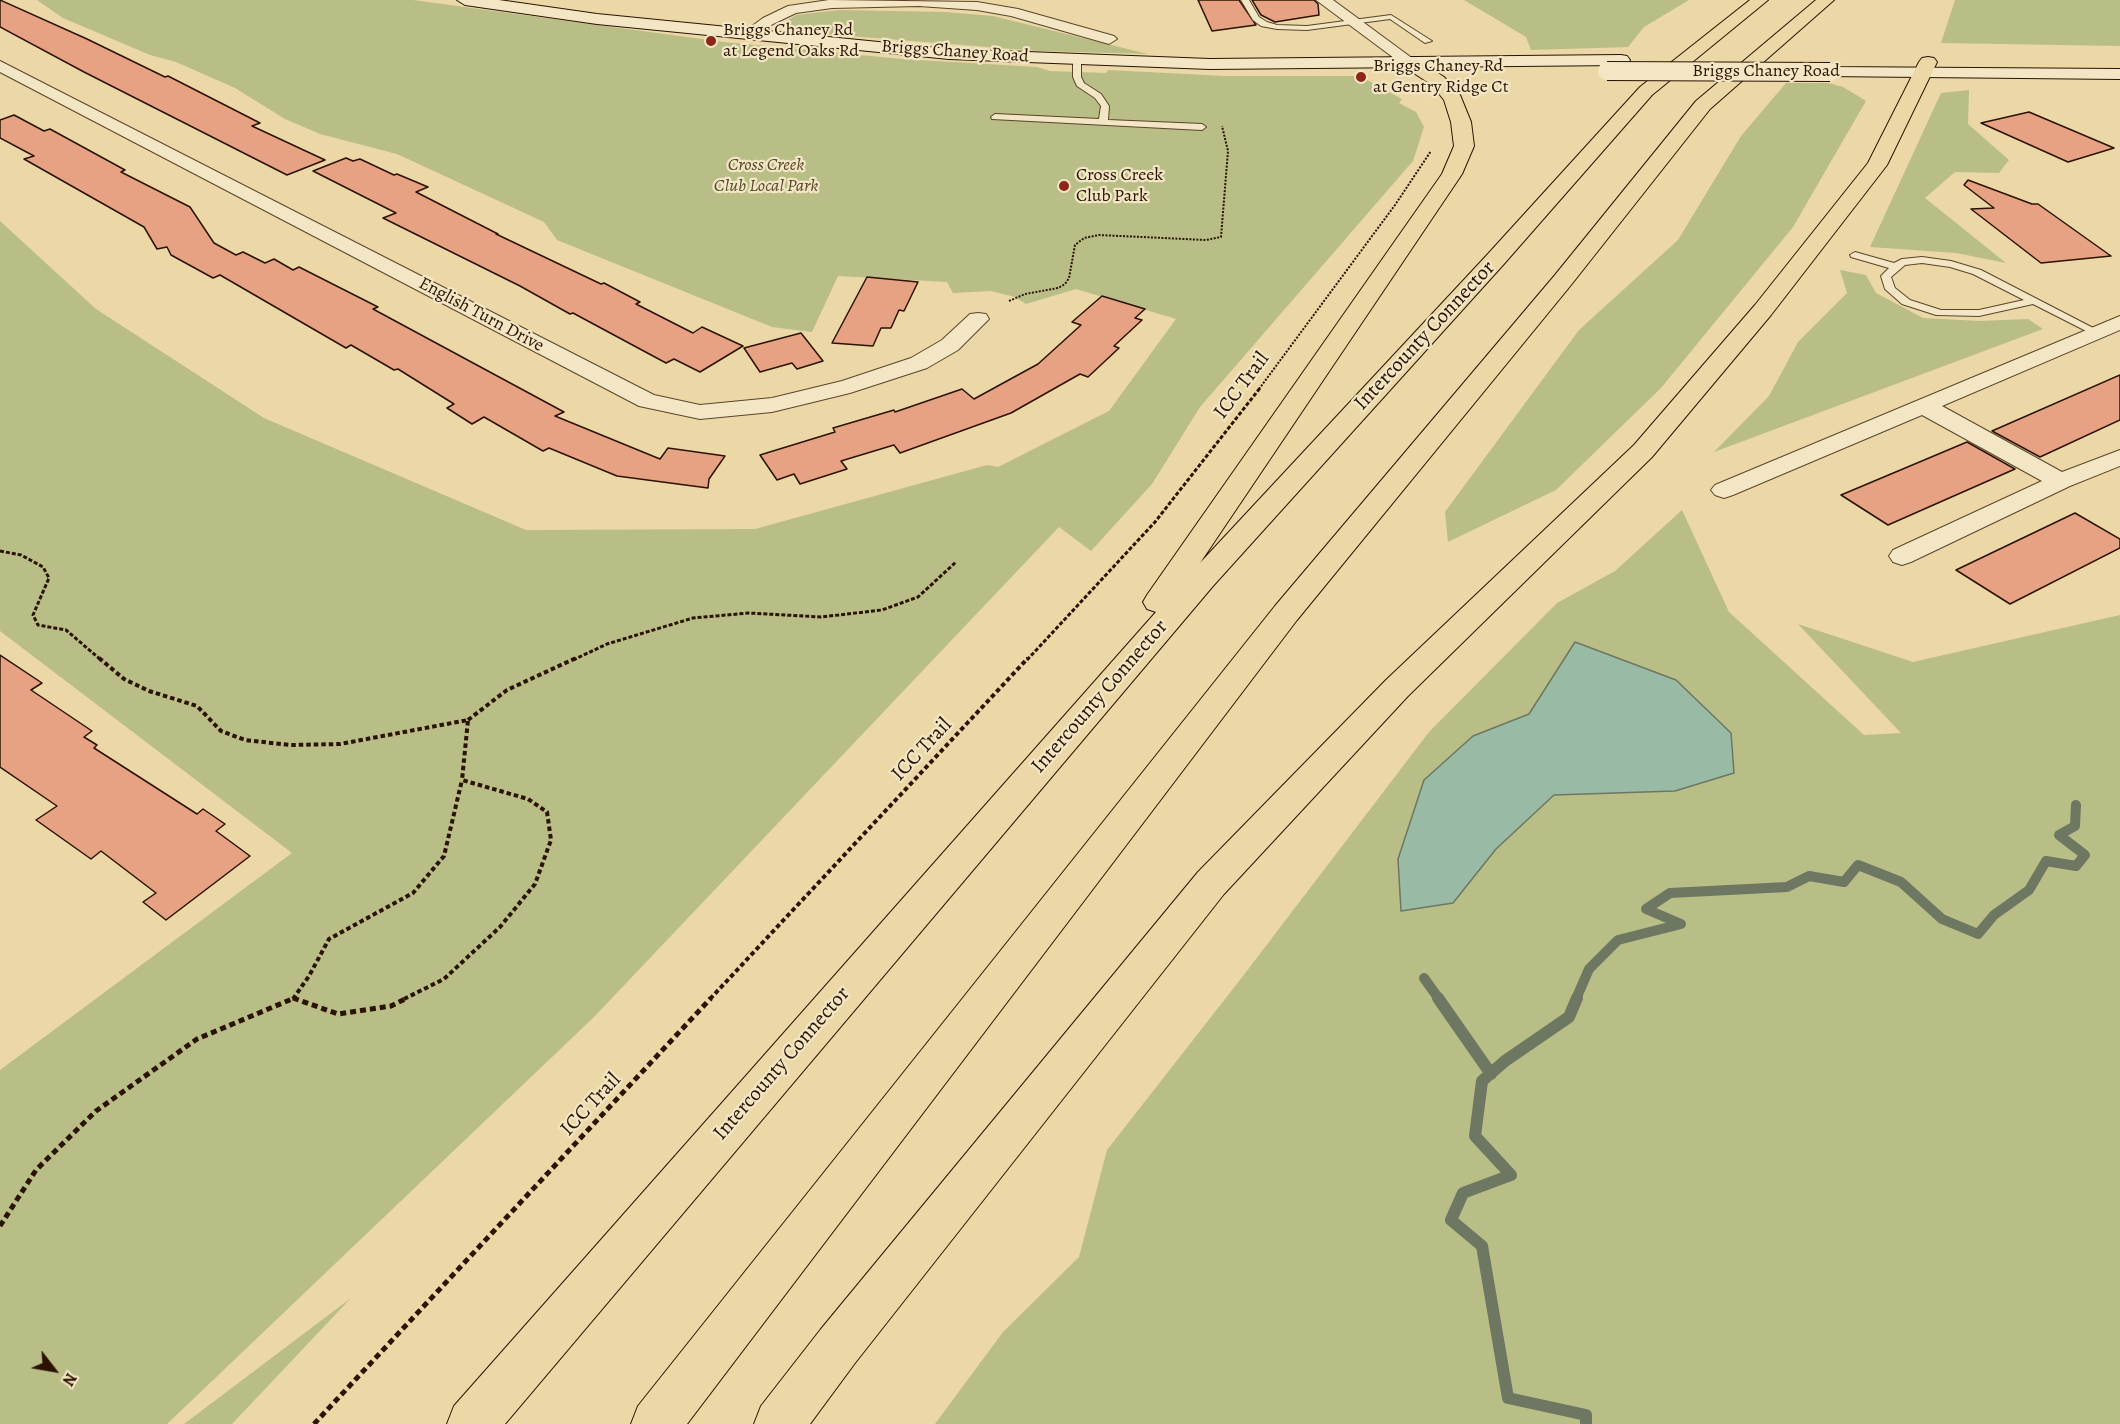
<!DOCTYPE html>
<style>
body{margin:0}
#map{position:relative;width:2120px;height:1424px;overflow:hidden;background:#ebd8a6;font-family:Alegreya,serif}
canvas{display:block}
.north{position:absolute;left:24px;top:1340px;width:60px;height:60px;-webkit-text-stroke:4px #f2e6c5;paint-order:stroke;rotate:121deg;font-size:16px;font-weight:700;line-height:24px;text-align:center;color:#2b1300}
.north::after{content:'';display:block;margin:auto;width:21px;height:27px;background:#2b1300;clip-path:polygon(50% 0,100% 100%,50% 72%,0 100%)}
</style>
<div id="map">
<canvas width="2120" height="1424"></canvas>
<div class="north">N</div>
</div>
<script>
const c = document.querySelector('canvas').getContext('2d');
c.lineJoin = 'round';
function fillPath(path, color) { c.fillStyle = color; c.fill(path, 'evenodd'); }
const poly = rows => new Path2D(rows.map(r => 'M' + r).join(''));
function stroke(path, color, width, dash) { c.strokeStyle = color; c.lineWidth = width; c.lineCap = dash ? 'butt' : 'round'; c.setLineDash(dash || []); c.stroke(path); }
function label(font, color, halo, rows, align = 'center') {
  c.font = font + ' Alegreya,serif'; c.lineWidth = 4.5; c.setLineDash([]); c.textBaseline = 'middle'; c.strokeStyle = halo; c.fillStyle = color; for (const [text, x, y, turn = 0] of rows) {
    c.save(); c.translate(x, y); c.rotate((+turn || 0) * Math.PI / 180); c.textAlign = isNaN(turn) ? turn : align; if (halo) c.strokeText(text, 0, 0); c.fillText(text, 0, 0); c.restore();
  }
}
const green = poly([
 [37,0,413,0,724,42,902,59,1037,67,1050,71,1106,73,1108,70,1225,76,1360,76,1402,99,1399,103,1416,112,1424,127,1413,161,1200,407,1152,484,1091,551,1059,527,594,1017,167,1424,0,1424,0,1070,292,853,0,631,0,221,96,309,264,418,526,530,755,529,987,465,998,467,1109,411,1176,319,1076,289,1026,304,1015,297,991,291,953,293,947,282,838,276,812,332,772,327,557,240,544,222,397,154,320,134,285,119,235,88,176,62,150,55,63,18],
 [1464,0,1689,0,1644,27,1628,47,1531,50,1526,37],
 [1955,0,2120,0,2120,46,1941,43],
 [839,10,945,12,993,16,1148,54,1037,51,787,31,783,23,796,15],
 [1786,83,1828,83,1843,87,1866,101,1793,227,1661,388,1556,490,1448,542,1445,512,1579,330,1678,240,1741,136],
 [1969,90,1968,124,2009,160,1999,173,1955,172,1925,198,2006,263,1956,253,1870,247,1941,93],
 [1840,270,1866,275,1876,293,1923,318,1980,321,2028,319,2043,329,1714,452,1769,396,1798,342,1847,293],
 [1682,510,1729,612,1864,735,1901,733,1798,624,1913,662,2120,615,2120,1424,935,1424,1003,1332,1079,1257,1107,1150,1243,976,1429,732,1557,603,1615,571],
 [351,1298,232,1424,184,1424]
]);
const water = poly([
 [1575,642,1676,680,1731,733,1734,773,1675,791,1554,795,1496,849,1453,903,1401,911,1398,859,1424,780,1473,736,1529,714,1575,642]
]);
const streamFar1 = poly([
 [1424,978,1439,999],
 [1576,999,1589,969,1618,940,1681,924,1646,909,1670,893,1787,887,1809,876,1844,882,1858,865,1901,882,1942,919,1978,934,1994,915,2029,890,2046,861,2076,866,2085,855,2059,835,2075,826,2076,805]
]);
const stream = poly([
 [1438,998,1491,1074],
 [1577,998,1569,1017,1505,1061,1482,1081,1475,1136,1511,1175,1463,1193,1451,1220,1482,1246,1508,1398,1586,1415,1586,1424]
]);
const building = poly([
 [0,0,87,39,165,77,168,76,260,123,252,126,325,160,287,175,84,72,0,27,0,0],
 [1198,0,1239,0,1256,25,1212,31,1198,0],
 [1252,0,1314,0,1318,4,1319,15,1275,22,1261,15,1252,0],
 [2029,112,2114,148,2068,162,1981,123,2029,112],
 [14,115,44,131,50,129,125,170,121,172,190,207,214,243,236,255,243,252,265,263,274,259,293,270,299,267,378,307,373,309,564,412,555,416,660,459,668,448,725,456,709,479,708,488,617,476,549,448,543,451,484,417,472,424,447,408,454,404,398,369,394,370,351,345,346,348,220,275,213,278,171,255,167,247,157,249,144,227,24,159,34,156,0,138,0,120,14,115],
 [346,158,353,161,360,159,394,175,397,174,428,187,416,192,498,234,496,234,601,284,604,283,640,302,636,304,693,333,702,327,743,346,700,372,674,359,666,363,573,313,570,314,520,286,383,218,396,213,313,171,346,158],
 [1968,180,2032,204,2038,204,2111,256,2041,263,1971,209,1994,208,1964,185,1968,180],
 [867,277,918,282,904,311,899,310,891,328,881,328,873,346,832,343,867,277],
 [1102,296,1145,309,1135,318,1142,320,1114,346,1119,348,1088,377,1080,374,1011,413,900,453,894,445,841,461,847,469,800,484,794,474,777,480,760,455,835,432,833,428,894,410,895,412,962,389,974,399,1038,364,1081,325,1072,322,1102,296],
 [801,333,823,361,797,369,792,363,760,372,744,348,801,333],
 [2120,375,2120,420,2040,457,1992,431,2120,375],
 [1967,442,2015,469,1888,525,1841,495,1967,442],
 [2075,513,2120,539,2120,548,2010,604,1956,570,2075,513],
 [0,655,42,683,31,690,92,731,84,737,97,745,94,748,197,814,203,809,225,824,216,831,250,856,166,920,143,902,156,893,101,851,91,859,36,820,57,806,0,767,0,655]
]);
const pathFar3 = poly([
 [1009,301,1025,294,1058,288,1065,284,1069,278,1075,245,1084,238,1099,235,1206,240,1221,237,1228,151,1222,126],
 [1259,389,1395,205,1431,151]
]);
const pathFar2 = poly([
 [0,551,21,555,43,567,49,578,33,615,38,625,66,630,101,660],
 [573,660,607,644,693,618,749,613,821,617,882,610,918,597,956,562],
 [1027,660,1155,522,1260,388]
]);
const pathFar1 = poly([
 [99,658,124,679,149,691,197,706,221,731,245,740,290,745,340,744,468,720,462,780],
 [468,720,507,690,576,658],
 [293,999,309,976,329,939,413,893,444,856,462,780],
 [404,999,444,979,500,927,535,884,551,840,547,812,528,799,462,780],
 [710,999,1028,658]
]);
const path = poly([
 [293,998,338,1014,391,1006,407,998],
 [0,1226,36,1170,96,1111,197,1039,292,999],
 [314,1424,711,998]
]);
const lane = poly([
 [1241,0,1249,0,1259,17,1267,22,1277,25,1307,26,1391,15,1432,41,1425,43,1390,19,1307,30,1277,29,1261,26,1253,20,1241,0],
 [1077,57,1081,59,1081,77,1084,83,1101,94,1109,106,1108,120,1202,124,1206,127,1202,130,992,119,991,117,995,114,1099,119,1101,106,1095,98,1077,86,1073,77,1073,59,1077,57],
 [1855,252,1894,263,1902,259,1922,257,1951,261,1981,270,2099,331,2098,333,2090,333,2033,304,1979,316,1936,315,1902,304,1885,289,1881,276,1889,268,1851,257,1850,255,1855,252],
 [1922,263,1950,267,1973,274,2024,300,1979,310,1941,310,1910,300,1895,288,1891,277,1905,265,1922,263]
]);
const street = poly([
 [829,0,977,2,1018,9,1114,36,1117,39,1109,44,1011,16,977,10,919,6,832,8,796,13,773,24,753,38,743,38,740,35,763,18,788,6,829,0],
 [1316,0,1333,0,1420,64,1418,67,1406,67,1316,0],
 [0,61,654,395,700,405,772,398,842,381,911,358,942,340,970,314,978,313,986,314,989,319,958,350,927,368,850,393,772,412,700,419,639,406,0,72,0,61],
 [2120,316,2120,330,1942,406,2062,472,2120,450,2120,466,2070,486,1911,562,1902,565,1893,562,1889,556,1893,550,2042,481,1922,415,1733,495,1724,498,1715,495,1711,490,1715,485,2120,316]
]);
const secondary = poly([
 [457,0,499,0,597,14,949,49,1210,59,1621,55,1627,56,1630,60,1627,64,1621,65,1210,69,949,59,597,24,465,5,457,0],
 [1830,67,2120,69,2120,79,1824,76,1821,72,1824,68,1830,67]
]);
const highway = poly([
 [1750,0,1768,0,1652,95,1503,265,1213,586,505,1424,447,1424,454,1406,1156,612,1147,609,1143,602,1147,595,1442,174,1454,146,1451,122,1444,100,1432,85,1406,68,1403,64,1406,60,1418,60,1444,77,1460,95,1471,122,1474,146,1462,174,1200,563,1487,255,1640,87,1750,0],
 [1816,0,1834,0,1710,109,1571,285,1297,620,687,1424,631,1424,638,1406,1275,606,1555,275,1696,101,1816,0],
 [1928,57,1934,58,1937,62,1887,165,1771,315,1652,457,1408,696,1224,894,855,1363,810,1424,754,1424,761,1406,821,1329,1198,872,1386,680,1634,445,1755,305,1868,163,1919,62,1922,58,1928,57]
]);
const secondaryBridge = poly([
 [1607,71,1830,72]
]);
const markers = [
 [711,41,6,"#8f2418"],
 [1361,77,6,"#8f2418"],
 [1064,186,6,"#8f2418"]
];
const farPoinames = [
 ["Briggs Chaney Rd",723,31],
 ["at Legend Oaks Rd",723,52],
 ["Briggs Chaney Rd",1373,67],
 ["at Gentry Ridge Ct",1373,88],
 ["Cross Creek",1076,176],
 ["Club Park",1076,197]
];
const farStreetnames = [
 ["Briggs Chaney Road",955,52,4],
 ["Briggs Chaney Road",1766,72],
 ["English Turn Drive",481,315,28]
];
const farParknames = [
 ["Cross Creek",766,166],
 ["Club Local Park",766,187]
];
const streetNames = [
 ["Intercounty Connector",1425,336,-47],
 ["ICC Trail",1242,386,-53],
 ["Intercounty Connector",1100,697,-49],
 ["ICC Trail",922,750,-47],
 ["Intercounty Connector",782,1064,-49],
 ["ICC Trail",591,1105,-47]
];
fillPath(green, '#b8be86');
fillPath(water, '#99baa4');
stroke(water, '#6d7762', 1.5);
stroke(streamFar1, '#6d7762', 10);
stroke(stream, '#6d7762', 12);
fillPath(building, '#e7a284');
stroke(building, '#2b1300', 1.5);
stroke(lane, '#5b442a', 2);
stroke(street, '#5b442a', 2);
stroke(secondary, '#2b1300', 2);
stroke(highway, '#2b1300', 2);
stroke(pathFar3, '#2b1300', 2, [2, 1.5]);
stroke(pathFar2, '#2b1300', 3, [4, 2]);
stroke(pathFar1, '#2b1300', 4, [4.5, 3]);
stroke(path, '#2b1300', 5, [6, 4]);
fillPath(lane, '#f2e6c5');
fillPath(street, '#f2e6c5');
fillPath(secondary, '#f2e6c5');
fillPath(highway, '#ebd8a6');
stroke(secondaryBridge, '#2b1300', 20, []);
stroke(secondaryBridge, '#f2e6c5', 18);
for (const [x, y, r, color] of markers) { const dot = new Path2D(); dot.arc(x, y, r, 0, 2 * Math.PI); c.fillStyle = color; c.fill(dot); stroke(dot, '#f2e6c5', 2); }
label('18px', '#2b1300', '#f2e6c5', farPoinames, 'left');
label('18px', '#2b1300', '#f2e6c5', farStreetnames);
label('italic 18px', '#554628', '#f2e6c5', farParknames);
label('21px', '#2b1300', '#f2e6c5', streetNames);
</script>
